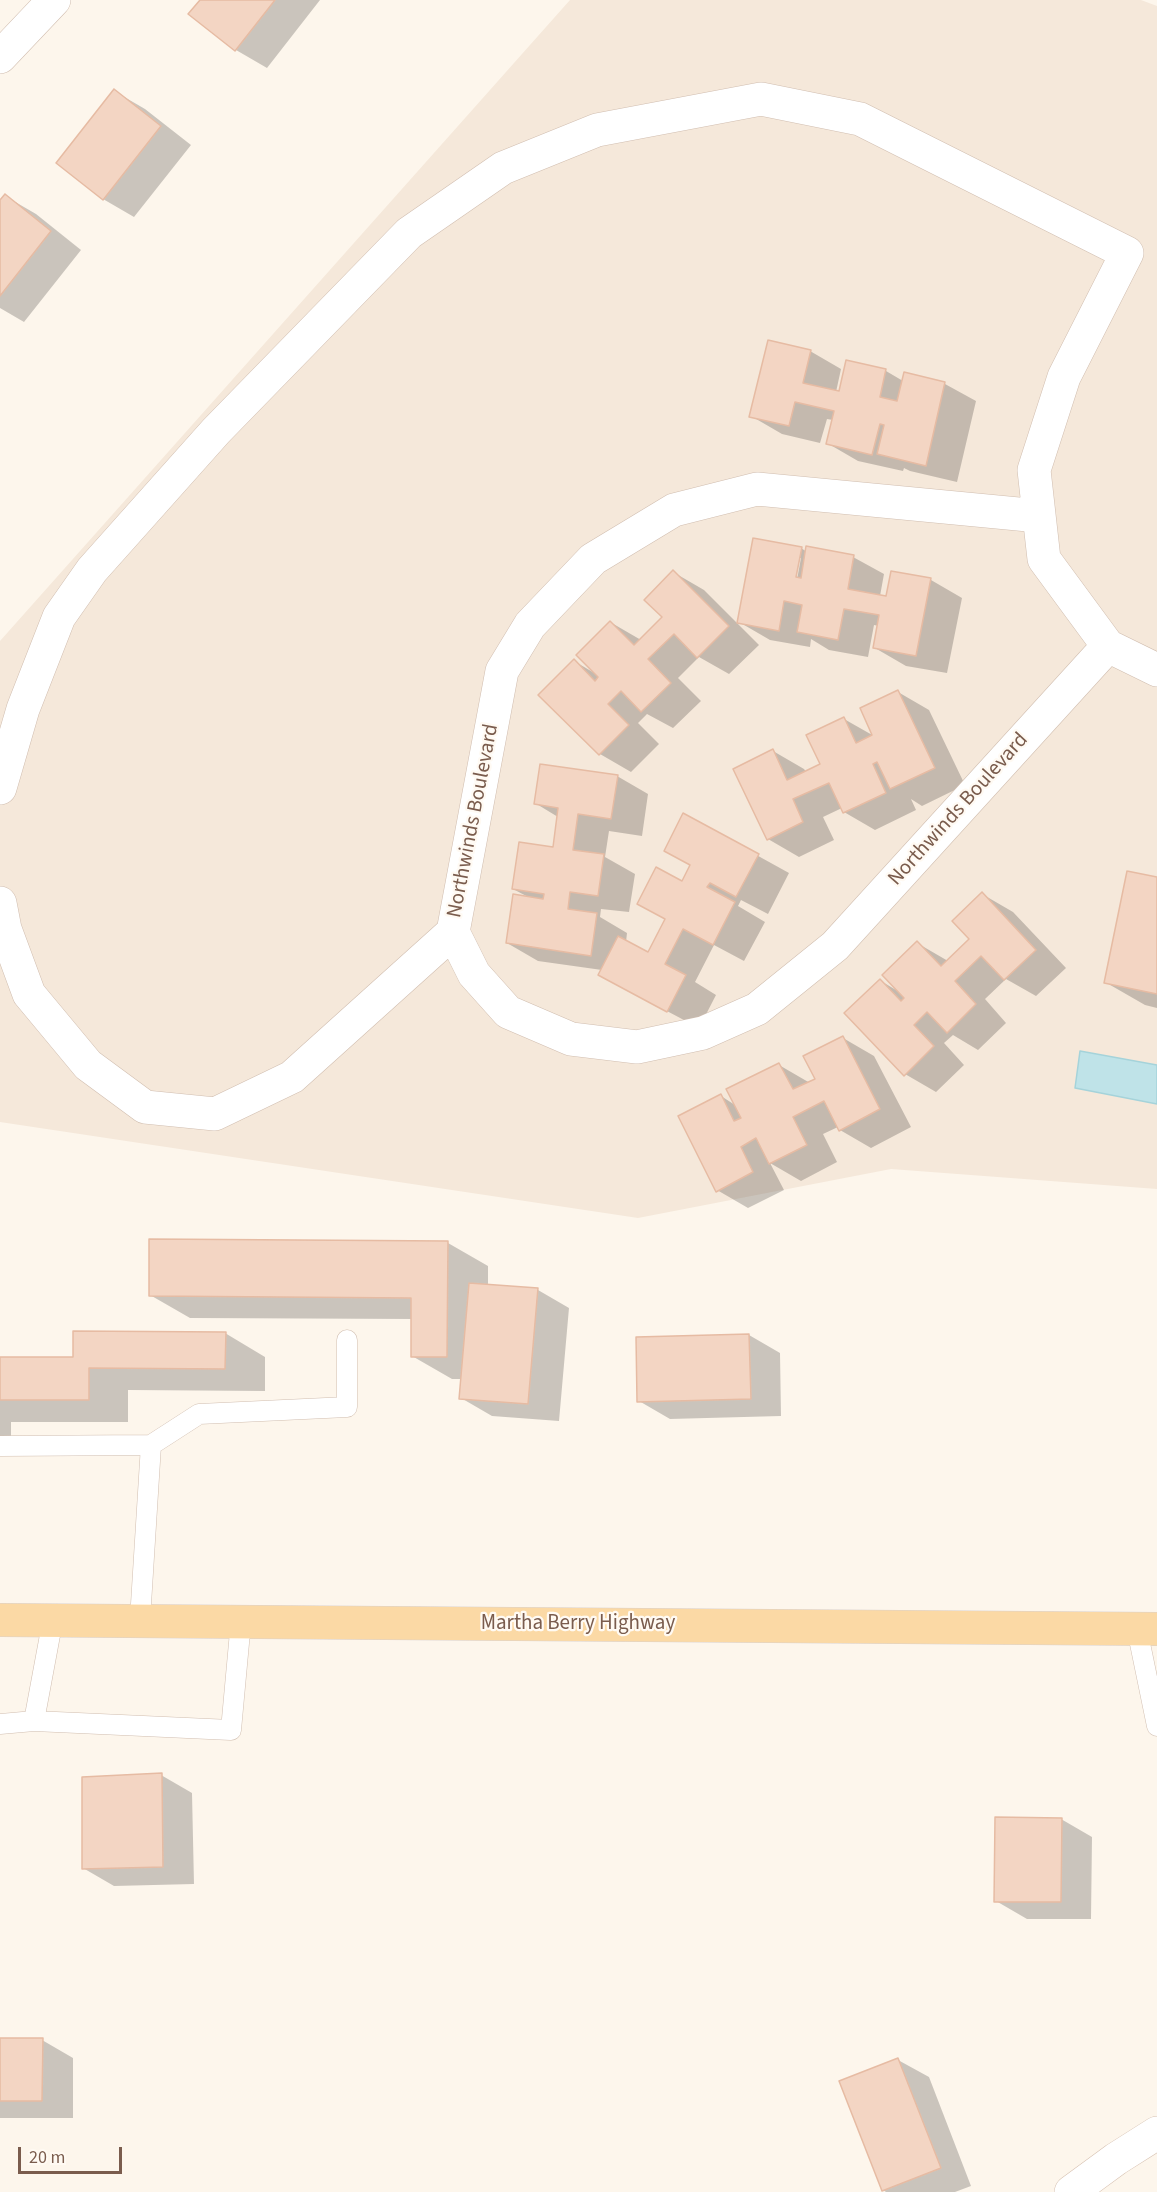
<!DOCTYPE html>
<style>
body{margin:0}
#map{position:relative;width:1157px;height:2192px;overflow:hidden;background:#fdf6ec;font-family:"Source Sans 3",sans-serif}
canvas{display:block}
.scale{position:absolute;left:18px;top:2147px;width:104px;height:27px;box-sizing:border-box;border:3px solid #7a5c4d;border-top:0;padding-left:8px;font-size:18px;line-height:21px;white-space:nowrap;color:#7a5c4d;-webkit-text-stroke:4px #fffaf3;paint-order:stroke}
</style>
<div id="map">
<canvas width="1157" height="2192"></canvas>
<div class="scale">20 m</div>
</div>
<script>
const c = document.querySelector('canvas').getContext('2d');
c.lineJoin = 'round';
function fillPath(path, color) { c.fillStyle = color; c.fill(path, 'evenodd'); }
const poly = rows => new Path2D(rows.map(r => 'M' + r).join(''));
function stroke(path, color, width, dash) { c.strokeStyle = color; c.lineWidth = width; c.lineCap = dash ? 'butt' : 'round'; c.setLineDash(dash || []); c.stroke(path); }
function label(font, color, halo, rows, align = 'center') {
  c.font = font + ' "Source Sans 3",sans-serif'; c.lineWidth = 4.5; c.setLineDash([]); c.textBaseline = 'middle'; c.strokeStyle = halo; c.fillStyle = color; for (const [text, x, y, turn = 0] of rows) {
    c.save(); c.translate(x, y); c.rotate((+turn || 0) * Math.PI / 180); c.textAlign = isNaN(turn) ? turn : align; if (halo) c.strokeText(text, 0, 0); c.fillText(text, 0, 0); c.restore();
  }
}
const residential = poly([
 [570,0,1141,0,1157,6,1157,1189,891,1169,638,1218,0,1122,0,641]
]);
const water = poly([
 [1080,1051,1157,1065,1157,1104,1075,1088,1080,1051]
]);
const shadow = poly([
 [201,0,320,0,267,68,236,50],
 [114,91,145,109,191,145,134,217,103,199],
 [5,196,36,214,81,250,24,322,0,308,0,203],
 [810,351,841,369,836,392,840,393,847,361,886,371,903,381,905,374,945,384,976,401,957,482,910,471,904,468,903,471,858,461,827,443,833,420,827,419,820,443,782,434,751,416],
 [801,548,807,552,853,557,884,574,880,596,887,598,931,580,962,598,947,673,906,666,875,648,879,626,874,625,868,657,829,650,811,639,810,647,770,640,739,622],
 [798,558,801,558,796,585,793,584],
 [673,572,704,590,759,645,729,674,699,657,678,678,701,701,673,728,647,714,638,723,659,744,631,772,600,754,574,661,596,674,610,622,641,640,664,617],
 [898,692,929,710,965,785,922,806,911,799,916,810,875,830,844,812,842,808,823,817,834,840,799,857,768,839,773,751,804,769,806,772,822,765,844,719,874,736],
 [617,776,648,794,642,836,609,831,605,857,635,874,629,912,601,909,600,917,627,933,626,942,649,954,691,865,684,815,789,873,768,914,741,900,738,906,765,922,744,961,714,945,695,982,716,995,699,1028,631,992,602,970,538,961,507,943,530,898,513,889,554,849,558,817,535,803],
 [1157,879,1157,1008,1145,1005,1105,982],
 [982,894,1013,912,1066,968,1036,996,1006,979,985,999,1006,1023,978,1050,953,1035,944,1043,964,1065,936,1092,905,1074,881,981,901,993,917,943,948,961,972,939],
 [843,1038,874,1056,911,1127,871,1148,840,1130,838,1127,823,1134,837,1162,801,1181,770,1163,784,1190,748,1208,717,1190,721,1096,735,1105,779,1065,810,1083,817,1079],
 [448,1243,488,1266,488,1286,538,1290,569,1308,559,1421,492,1416,461,1398,463,1379,452,1379,412,1356,413,1319,190,1318,150,1295],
 [225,1333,265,1357,265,1391,128,1390,128,1422,11,1422,11,1453,0,1453,0,1358,74,1359],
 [749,1335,780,1353,781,1416,670,1419,639,1401],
 [161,1775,192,1793,194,1884,114,1886,83,1868],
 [1061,1819,1092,1837,1091,1919,1027,1919,996,1901],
 [0,2039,42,2040,73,2058,73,2118,0,2118],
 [898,2060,929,2077,971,2186,955,2192,886,2192,883,2190]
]);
const building = poly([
 [200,0,275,0,235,51,188,14,200,0],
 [114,89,161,126,103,200,56,163,114,89],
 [5,194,51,231,0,296,0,200,5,194],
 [768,340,811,350,803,383,839,391,846,360,886,369,880,397,897,401,904,372,945,382,926,466,877,454,884,425,880,424,872,455,826,444,834,411,795,402,789,426,749,417,768,340],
 [753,538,802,547,796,577,801,578,806,546,854,555,848,589,886,596,891,571,931,578,916,656,873,648,879,615,844,609,838,640,797,632,802,605,784,601,779,631,737,623,753,538],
 [673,570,729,626,697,658,674,634,648,659,671,683,641,712,621,691,608,704,629,725,599,755,538,695,574,659,595,681,598,677,576,655,610,621,634,645,662,617,644,600,673,570],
 [898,690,935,768,890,789,877,762,873,764,886,793,843,813,829,783,793,799,803,822,767,840,733,769,773,749,787,780,820,764,806,735,844,717,856,743,872,735,860,708,898,690],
 [540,764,618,775,611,819,578,814,573,850,604,854,598,896,570,892,568,909,597,913,591,956,506,943,513,894,543,899,544,894,512,889,519,842,553,847,558,808,534,804,540,764],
 [683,813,759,854,736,897,710,883,707,887,735,902,713,945,683,929,665,964,686,975,667,1012,598,975,618,936,648,952,665,919,637,904,656,867,682,881,690,865,664,851,683,813],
 [1127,871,1157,877,1157,994,1104,983,1127,871],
 [982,892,1036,950,1004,980,981,956,955,981,976,1004,947,1033,927,1012,914,1025,934,1046,904,1076,844,1013,880,979,901,1001,904,998,882,975,917,941,941,966,969,939,952,921,982,892],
 [843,1036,880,1109,839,1131,824,1101,793,1117,807,1145,769,1164,756,1138,741,1147,753,1172,716,1192,678,1116,721,1094,734,1121,741,1118,726,1089,779,1063,793,1089,815,1079,803,1056,843,1036],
 [149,1239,448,1241,447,1357,411,1357,411,1298,149,1296,149,1239],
 [469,1283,538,1288,528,1404,459,1399,469,1283],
 [73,1331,226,1332,225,1369,89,1368,89,1400,0,1400,0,1357,73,1357,73,1331],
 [749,1334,751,1399,637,1402,636,1337,749,1334],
 [162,1773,163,1867,82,1869,82,1777,162,1773],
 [995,1817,1062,1818,1061,1902,994,1902,995,1817],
 [0,2038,43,2038,42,2101,0,2101,0,2038],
 [898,2058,941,2168,882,2191,839,2081,898,2058]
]);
const lane = poly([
 [151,1445,199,1414,347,1407,347,1340],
 [0,1446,151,1445,140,1620],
 [53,1619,34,1721,231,1730,241,1621],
 [1137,1629,1157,1726],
 [0,1724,34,1721]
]);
const street = poly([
 [0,57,54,0],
 [1039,516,757,489,674,510,593,559,530,625,502,671,453,932,474,974,508,1012,571,1039,637,1047,703,1033,757,1009,835,946,1108,646],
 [0,788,23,709,59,617,92,570,216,431,409,233,503,168,597,130,761,99,860,119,1127,253,1064,377,1034,470,1044,559,1108,646,1157,670],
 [0,903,5,929,29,994,88,1065,145,1107,215,1114,292,1077,453,932]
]);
const secondary = poly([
 [1071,2192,1116,2159,1157,2133]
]);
const primary = poly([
 [0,1620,1157,1629]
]);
const streetNames = [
 ["Northwinds Boulevard",959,810,-48],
 ["Northwinds Boulevard",474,821,-79],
 ["Martha Berry Highway",578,1624]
];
fillPath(residential, '#f5e8da');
fillPath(water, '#bfe3e8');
stroke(water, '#a5d3da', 1.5);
fillPath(shadow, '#0003');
fillPath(building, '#f3d5c3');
stroke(building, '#e6bba3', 1.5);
stroke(lane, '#d1beb0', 21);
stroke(street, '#d1beb0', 34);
stroke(secondary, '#d6c0b0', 34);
stroke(primary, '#dad1cd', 34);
stroke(lane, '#fff', 20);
stroke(street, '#fff', 33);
stroke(secondary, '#fff', 33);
stroke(primary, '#fbd9a5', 33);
label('21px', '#7a5c4d', '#fffaf3', streetNames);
</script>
